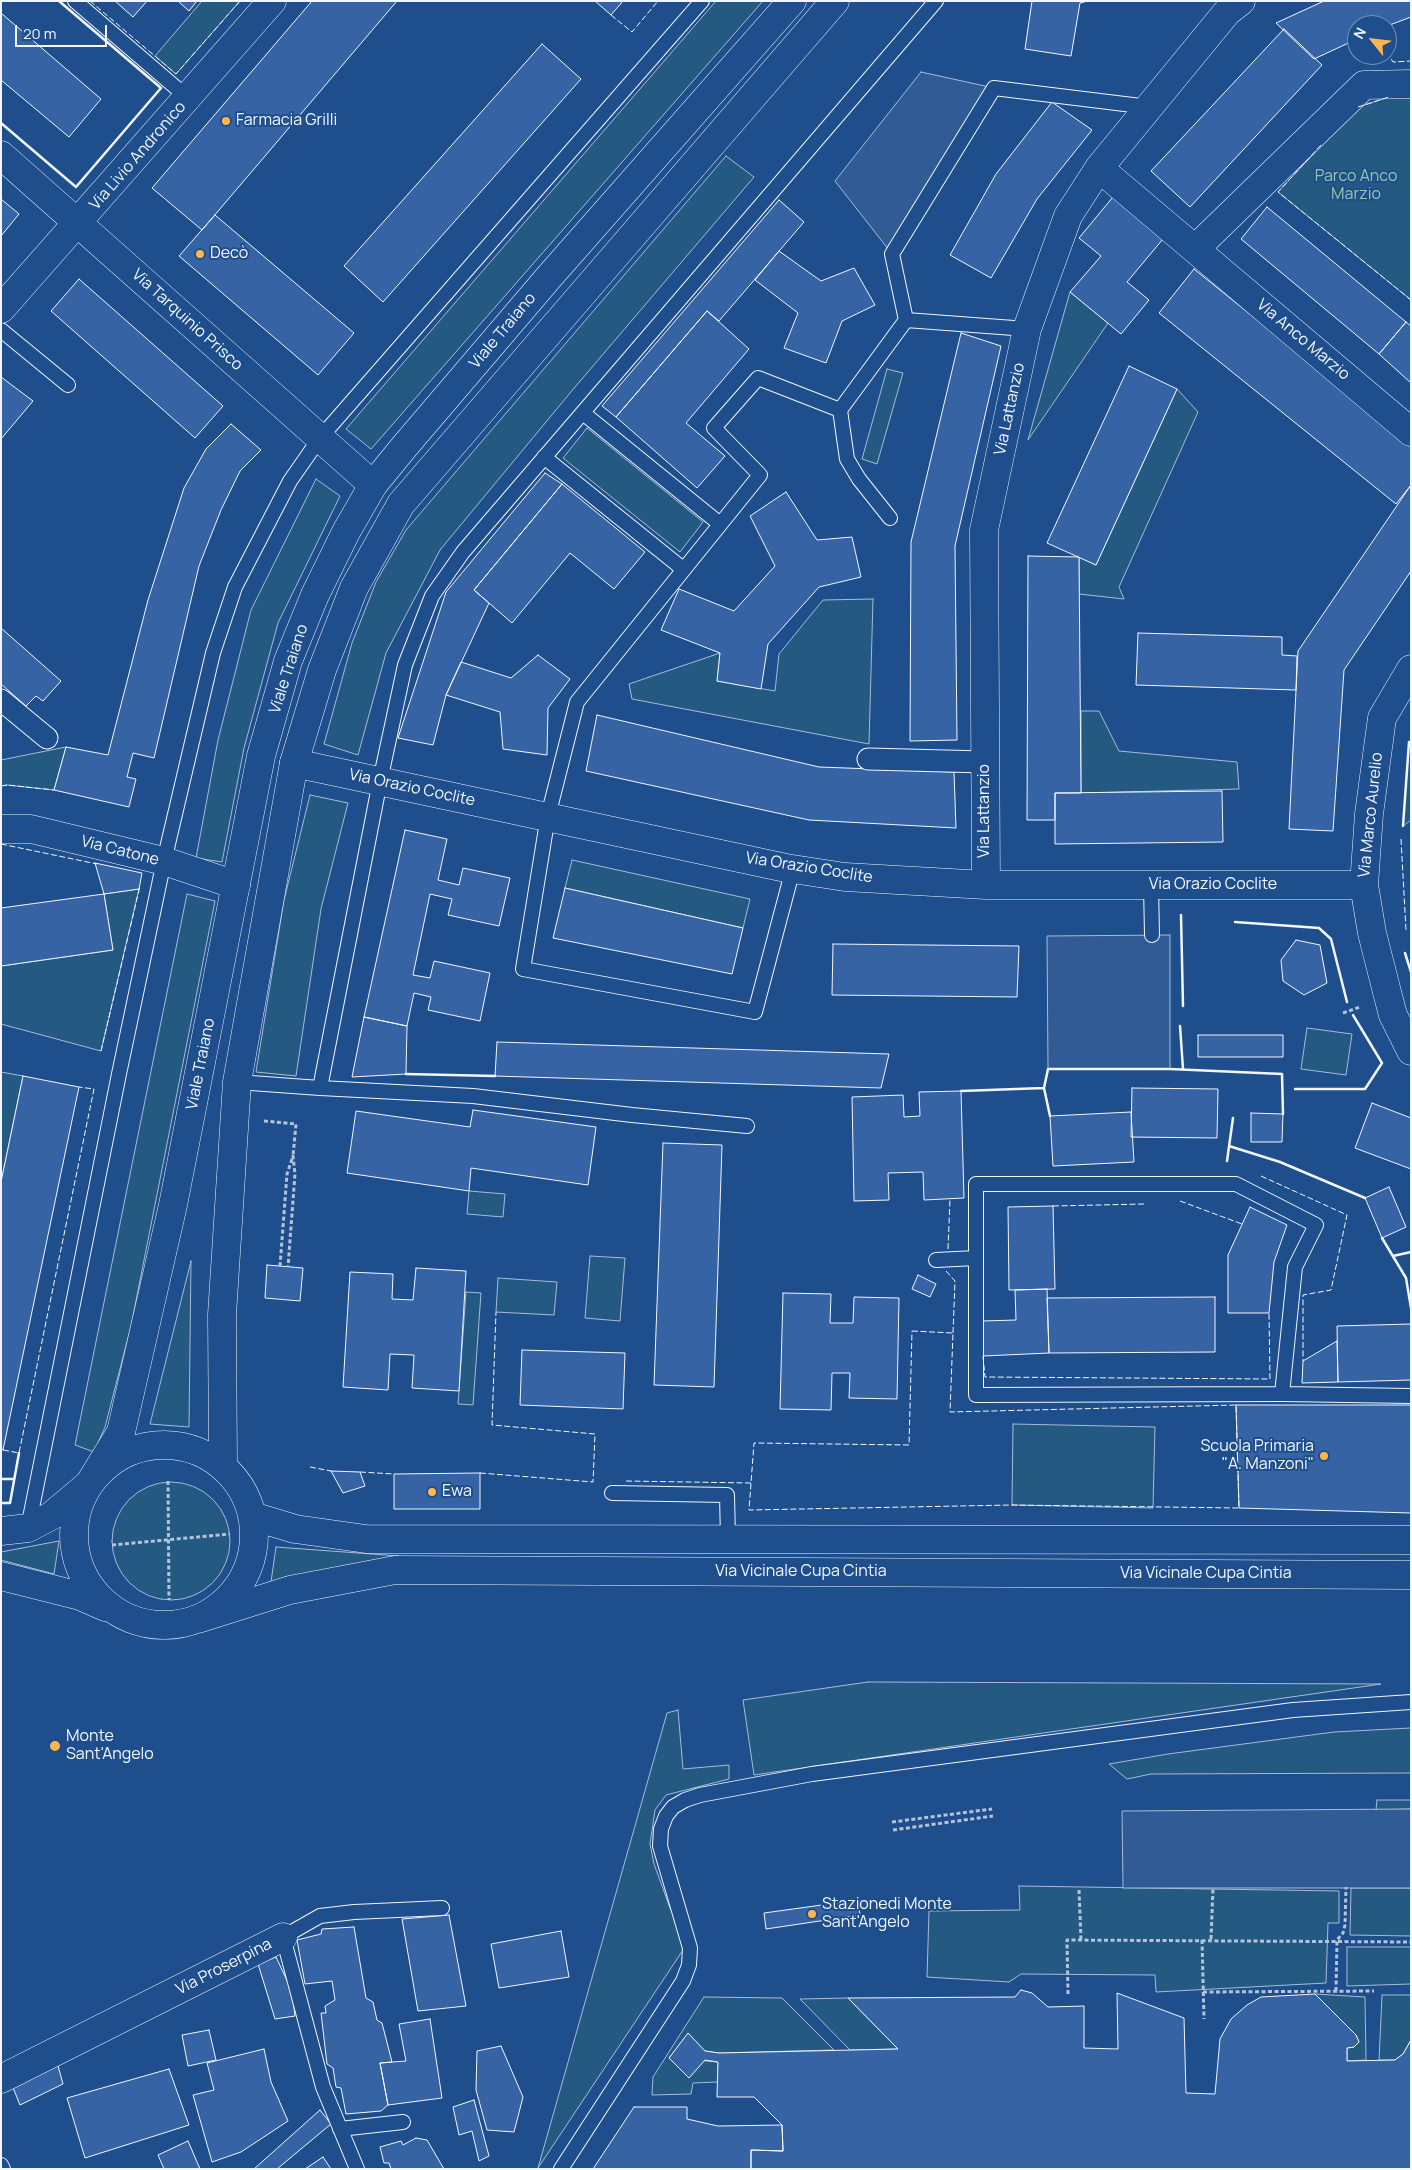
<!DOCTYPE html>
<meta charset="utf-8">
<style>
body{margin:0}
#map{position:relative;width:1412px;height:2170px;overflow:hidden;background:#1f4e8c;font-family:Manrope,sans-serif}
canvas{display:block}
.frame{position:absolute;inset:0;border:2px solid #f2f6ff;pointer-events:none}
.north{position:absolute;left:1347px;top:15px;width:50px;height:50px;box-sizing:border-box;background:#1f4e8c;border:1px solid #7391ba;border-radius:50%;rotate:299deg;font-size:14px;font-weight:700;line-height:20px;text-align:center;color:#f2f6ff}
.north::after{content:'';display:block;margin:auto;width:18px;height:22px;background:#ffb74d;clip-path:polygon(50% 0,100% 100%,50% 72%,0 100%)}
.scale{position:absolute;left:15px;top:25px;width:92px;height:22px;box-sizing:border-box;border:2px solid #f2f6ff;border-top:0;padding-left:6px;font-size:15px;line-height:18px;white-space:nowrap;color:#f2f6ff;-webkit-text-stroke:4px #1f4e8c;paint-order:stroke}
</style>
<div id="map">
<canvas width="1412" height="2170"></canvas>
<div class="frame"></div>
<div class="north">N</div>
<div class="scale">20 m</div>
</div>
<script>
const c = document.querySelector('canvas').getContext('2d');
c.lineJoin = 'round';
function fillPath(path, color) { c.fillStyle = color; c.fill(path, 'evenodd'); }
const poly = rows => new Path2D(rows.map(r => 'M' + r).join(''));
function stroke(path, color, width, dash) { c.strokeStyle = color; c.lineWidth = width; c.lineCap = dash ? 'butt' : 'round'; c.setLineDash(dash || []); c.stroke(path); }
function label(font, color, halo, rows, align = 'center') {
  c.font = font + ' Manrope,sans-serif'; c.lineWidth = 4; c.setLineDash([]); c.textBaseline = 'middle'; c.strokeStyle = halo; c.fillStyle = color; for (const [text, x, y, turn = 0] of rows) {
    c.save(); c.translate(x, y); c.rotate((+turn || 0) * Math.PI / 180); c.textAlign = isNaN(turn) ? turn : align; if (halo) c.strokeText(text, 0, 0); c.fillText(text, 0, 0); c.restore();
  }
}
const green = poly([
 [202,1,240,1,176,74,155,56,202,1],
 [716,1,763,1,371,449,346,429,716,1],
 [1397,94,1411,95,1411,300,1278,192,1356,108,1397,94],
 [726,156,754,177,570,393,440,550,386,653,358,755,324,744,352,643,376,582,406,530,726,156],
 [1070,292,1108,323,1028,440,1070,292],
 [887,369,903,373,877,464,862,459,887,369],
 [1177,389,1198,412,1119,587,1124,599,1079,594,1079,557,1096,565,1177,389],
 [587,428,703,522,680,552,563,458,587,428],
 [316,479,340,496,278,623,244,748,222,862,196,858,218,740,251,610,316,479],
 [873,599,869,744,632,699,629,684,720,653,717,681,775,691,779,654,823,600,873,599],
 [1081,711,1099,711,1119,751,1237,762,1239,789,1081,793,1081,711],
 [1409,742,1411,742,1411,820,1403,826,1409,742],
 [66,747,54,790,7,785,1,786,1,760,66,747],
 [310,795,348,803,321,909,296,1076,256,1072,284,900,310,795],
 [572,860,750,899,743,928,565,888,572,860],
 [139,889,101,1051,1,1024,1,966,113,950,104,894,139,889],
 [187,894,215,901,131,1326,105,1427,94,1452,75,1445,187,894],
 [1307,1028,1352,1034,1346,1075,1301,1069,1307,1028],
 [1,1072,23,1076,1,1182,1,1072],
 [469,1191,505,1194,503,1217,467,1214,469,1191],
 [590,1256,625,1258,620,1321,585,1318,590,1256],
 [191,1261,189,1427,150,1424,191,1261],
 [498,1278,557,1282,554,1315,496,1312,498,1278],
 [466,1292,481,1293,473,1405,458,1404,466,1292],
 [1013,1424,1155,1427,1153,1508,1012,1505,1013,1424],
 '112 1541a59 59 0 1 1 118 0a59 59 0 1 1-118 0Z',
 [59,1541,54,1574,1,1560,1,1552,59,1541],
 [276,1547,399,1556,271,1582,276,1547],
 [868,1682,1381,1684,754,1775,743,1700,868,1682],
 [678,1710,683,1769,729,1765,729,1779,666,1795,655,1810,650,1844,654,1864,670,1908,689,1941,538,2168,667,1713,678,1710],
 [1411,1728,1411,1773,1151,1774,1127,1779,1109,1764,1168,1754,1334,1732,1411,1728],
 [1377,1800,1411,1800,1411,1809,1376,1810,1377,1800],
 [1019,1886,1339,1891,1339,1923,1328,1923,1326,1983,1156,1992,1155,1975,1021,1974,1009,1982,927,1977,929,1911,1020,1910,1019,1886],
 [1351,1888,1411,1888,1411,1936,1350,1935,1351,1888],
 [1347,1947,1411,1947,1411,1984,1347,1986,1347,1947],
 [1315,1994,1365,1997,1366,2060,1347,2061,1347,2048,1354,2047,1359,2042,1356,2035,1315,1994],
 [1382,1995,1411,1995,1411,2040,1403,2054,1395,2060,1379,2060,1382,1995],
 [704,1997,782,1998,834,2050,719,2053,705,2051,688,2034,669,2058,718,2062,718,2082,693,2083,691,2094,652,2095,653,2077,704,1997],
 [848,1998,898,2049,850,2050,800,1999,848,1998]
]);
const parking = poly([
 [921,72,994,88,892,254,835,181,921,72],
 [1170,935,1170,1069,1048,1069,1047,936,1170,935],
 [1411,1809,1411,1888,1123,1888,1122,1811,1411,1809]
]);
const building = poly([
 [115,1,147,1,133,17,115,1],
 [178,1,197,1,189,11,178,1],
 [312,1,397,1,202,230,152,188,312,1],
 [595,1,623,1,611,15,595,1],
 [1032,1,1088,1,1080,3,1071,56,1025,49,1032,1],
 [1324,1,1411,1,1411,17,1387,26,1357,25,1357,39,1314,59,1276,23,1324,1],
 [1,13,101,99,69,137,1,80,1,13],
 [1284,29,1322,65,1190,207,1151,171,1284,29],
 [542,44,581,79,383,302,344,266,542,44],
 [1052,102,1092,130,1037,199,991,278,950,255,996,174,1052,102],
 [1113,197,1163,239,1127,282,1149,300,1121,334,1070,292,1101,256,1079,238,1113,197],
 [1,199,19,214,1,236,1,199],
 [779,200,804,222,719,321,707,311,616,417,602,406,779,200],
 [1267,207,1406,322,1379,354,1241,239,1267,207],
 [215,215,354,333,318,375,179,256,215,215],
 [779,251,821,281,854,268,875,305,842,321,826,363,784,348,798,313,755,280,779,251],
 [1194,269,1411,444,1411,485,1396,504,1159,313,1194,269],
 [79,279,223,406,195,438,51,311,79,279],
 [707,311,749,349,686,423,725,456,697,488,616,417,707,311],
 [1406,322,1411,326,1411,383,1379,354,1406,322],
 [961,333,1001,346,955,546,957,740,910,741,911,542,961,333],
 [1129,366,1177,389,1096,565,1047,543,1129,366],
 [1,377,33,401,1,439,1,377],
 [231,424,261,450,240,471,221,510,199,566,154,758,133,753,127,777,136,779,129,807,54,790,66,747,108,755,148,600,184,488,206,449,231,424],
 [545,473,562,484,474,590,489,603,446,695,433,745,398,738,446,592,545,473],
 [562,484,645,552,614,589,570,553,512,623,474,590,562,484],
 [1411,485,1411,571,1344,670,1333,831,1289,829,1298,651,1411,485],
 [786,492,817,540,852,537,861,577,819,587,768,644,761,689,717,681,720,653,661,630,679,589,734,611,775,566,750,516,786,492],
 [1028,556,1079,557,1081,793,1055,793,1055,820,1027,820,1028,556],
 [1,628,61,681,43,701,36,696,26,706,1,684,1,628],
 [1138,633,1282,637,1282,655,1297,656,1296,690,1136,685,1138,633],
 [538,655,570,679,548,708,547,755,503,749,500,712,446,695,461,662,511,678,538,655],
 [597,715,819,767,954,772,956,828,809,820,586,771,597,715],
 [1222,791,1223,842,1055,844,1055,793,1222,791],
 [405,830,447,839,438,880,459,885,463,868,510,878,499,926,448,915,452,899,430,894,413,975,430,978,434,961,490,973,480,1021,428,1010,431,997,414,993,407,1026,364,1017,405,830],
 [95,863,142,873,139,889,104,894,95,863],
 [565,888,743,928,732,974,553,938,565,888],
 [104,894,113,950,1,966,1,908,104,894],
 [1296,940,1320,945,1327,983,1304,995,1283,981,1281,960,1296,940],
 [833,944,1019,946,1017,997,832,995,833,944],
 [364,1017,407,1026,406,1074,352,1077,364,1017],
 [1198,1035,1283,1035,1283,1057,1198,1057,1198,1035],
 [497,1042,889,1054,881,1088,495,1076,497,1042],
 [23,1076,79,1087,3,1450,1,1449,1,1182,23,1076],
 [1132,1088,1218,1089,1217,1138,1131,1137,1132,1088],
 [961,1091,964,1198,924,1200,923,1172,888,1173,889,1200,854,1201,852,1097,903,1095,904,1117,920,1116,919,1092,961,1091],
 [1372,1103,1411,1118,1411,1169,1355,1148,1372,1103],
 [473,1110,596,1127,588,1185,471,1168,469,1191,347,1173,356,1111,470,1127,473,1110],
 [1131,1112,1134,1162,1053,1166,1050,1116,1131,1112],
 [1251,1113,1283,1114,1282,1142,1251,1142,1251,1113],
 [663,1143,722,1145,714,1387,654,1385,663,1143],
 [1389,1187,1406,1227,1382,1238,1365,1198,1389,1187],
 [1053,1206,1055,1289,1009,1290,1008,1207,1053,1206],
 [1250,1207,1287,1225,1274,1262,1269,1313,1228,1313,1228,1255,1250,1207],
 [267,1265,303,1268,300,1301,265,1298,267,1265],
 [416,1268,466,1271,459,1391,412,1388,414,1355,390,1354,388,1390,343,1387,350,1272,393,1274,392,1299,413,1300,416,1268],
 [918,1275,936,1284,930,1297,912,1289,918,1275],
 [1047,1289,1049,1353,983,1356,982,1321,1016,1320,1015,1290,1047,1289],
 [783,1293,831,1294,830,1323,853,1323,854,1297,899,1298,897,1399,849,1398,850,1373,832,1373,831,1410,780,1409,783,1293],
 [1215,1297,1215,1352,1049,1353,1047,1298,1215,1297],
 [1411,1324,1411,1380,1338,1382,1337,1326,1411,1324],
 [1337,1341,1338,1382,1302,1383,1303,1361,1337,1341],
 [522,1350,625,1353,623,1409,520,1405,522,1350],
 [1236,1405,1411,1405,1411,1513,1239,1508,1236,1405],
 [331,1471,360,1472,365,1486,343,1493,331,1471],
 [480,1473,480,1509,394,1509,394,1474,480,1473],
 [858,1900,860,1915,766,1929,764,1913,858,1900],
 [449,1915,466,2006,418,2011,402,1919,449,1915],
 [354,1927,366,1998,373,2002,377,2020,382,2023,392,2062,380,2063,388,2105,381,2111,346,2114,341,2088,336,2087,333,2068,327,2064,321,2013,326,2013,325,2006,335,2000,332,1981,305,1984,297,1940,321,1934,322,1929,354,1927],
 [561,1931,569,1977,499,1988,491,1944,561,1931],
 [276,1957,292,1991,295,2016,275,2019,258,1964,276,1957],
 [1021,1990,1032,1993,1048,2007,1084,2006,1084,2048,1118,2049,1117,1993,1184,2018,1186,2093,1215,2094,1220,2039,1231,2019,1247,2005,1261,1997,1315,1994,1356,2035,1359,2042,1354,2047,1347,2048,1347,2061,1395,2060,1403,2054,1411,2040,1411,2169,751,2169,751,2150,783,2151,782,2125,754,2097,717,2097,718,2062,705,2060,689,2078,669,2058,688,2033,705,2051,719,2053,898,2049,848,1998,1015,1997,1021,1990],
 [430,2019,442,2098,388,2105,380,2063,406,2061,399,2024,430,2019],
 [209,2030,216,2060,188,2066,182,2035,209,2030],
 [501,2046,523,2097,514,2132,487,2130,476,2090,477,2051,501,2046],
 [264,2049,271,2082,288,2121,241,2152,212,2162,193,2095,214,2090,207,2063,264,2049],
 [57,2062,63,2084,20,2105,12,2085,57,2062],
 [169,2069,189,2125,85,2158,67,2098,169,2069],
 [474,2100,489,2156,479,2161,472,2131,459,2135,453,2107,474,2100],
 [634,2107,687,2107,687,2119,718,2126,782,2125,783,2151,751,2150,751,2169,593,2169,634,2107],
 [320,2110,331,2124,277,2169,254,2169,320,2110],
 [416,2138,427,2140,444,2169,391,2169,389,2163,384,2163,380,2147,401,2141,403,2145,416,2138],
 [188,2141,200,2169,164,2169,158,2155,188,2141],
 [323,2157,331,2169,305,2169,323,2157]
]);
const path = poly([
 [1343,1013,1360,1007],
 [264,1121,296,1124,293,1156],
 [280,1266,287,1174,293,1156,295,1174,288,1267],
 [168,1481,169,1600],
 [112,1545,230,1534],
 [892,1822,992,1809],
 [893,1830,993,1816],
 [1079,1890,1081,1940],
 [1211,1939,1213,1888],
 [1202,1940,1204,2019],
 [1336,1991,1337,1940,1343,1933,1345,1925,1346,1887],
 [1203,1992,1374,1991],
 [1068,1994,1067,1940,1411,1942]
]);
const service = poly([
 [75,1,188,98],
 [906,320,1027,329],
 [1,330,68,385],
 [840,410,847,459,859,479,890,518],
 [583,413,720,524],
 [544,457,683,569],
 [793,869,755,1012,523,969,548,816,577,702,760,475,714,428,758,378,840,410,906,320,892,254,994,88,1149,107],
 [1151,885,1152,935],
 [237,1082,320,1088,380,781,405,665,432,596,463,552,936,1],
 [320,1088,473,1096,632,1115,747,1126],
 [936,1260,976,1258],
 [1282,1394,1295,1267,1316,1225,1236,1184,976,1184,976,1395,1282,1394,1411,1396],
 [612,1493,727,1495,728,1539],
 [28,1528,119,1074,164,861,213,653,235,587,290,481,320,438,702,1],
 [340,2129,403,2122],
 [1,2165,3,2169],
 [357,2169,323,2087,283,1937,320,1916,354,1912,442,1908],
 [561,2169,683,1981,689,1965,690,1948,660,1846,661,1829,666,1816,673,1807,685,1800,700,1795,812,1774,1293,1710,1411,1702]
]);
const pedestrian = poly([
 [1,700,47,738],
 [868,759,985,762]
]);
const minor = poly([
 [1,155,373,485],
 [1099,168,1411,432],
 [1195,249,1364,85,1411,84],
 [1,309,272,1],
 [1411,669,1382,718,1369,814,1364,885,1372,933,1387,992,1393,1015,1411,1051],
 [294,763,786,868,845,877,986,885,1364,885],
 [1,829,31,829,164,861,236,885],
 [986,885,984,530,1027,329,1068,216,1099,168,1227,12,1241,1],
 [1,2079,283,1937]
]);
const secondary = poly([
 '74 1535a90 90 0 1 1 180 0a90 90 0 1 1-180 0Z',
 [223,1465,222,1315,237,1082,294,763,322,670,354,588,401,504,835,1],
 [252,1516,295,1529,366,1539,1411,1540],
 [1,1531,28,1528,51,1516,89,1484,121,1432,173,1205,261,756,288,661,315,595,346,532,373,485,404,447,549,277,792,1],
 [1,1576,80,1596,105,1607],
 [198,1619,290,1590,395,1570,1411,1575]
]);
const fence = poly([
 [90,1,176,74,240,1],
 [611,15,632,32,658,1],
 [1387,52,1393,62,1411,61],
 [1358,107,1389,97],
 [1321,145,1278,192,1411,300],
 [1,786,7,785,54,790],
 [1401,839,1406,930],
 [1,844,97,864],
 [101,1051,140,886],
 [1261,1176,1347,1215,1331,1290,1303,1295,1303,1361],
 [1180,1201,1242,1224],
 [1053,1206,1145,1204],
 [948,1249,950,1199],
 [946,1271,955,1281,953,1333],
 [912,1331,953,1333,950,1412,1236,1405,1239,1508,1012,1505,749,1510,754,1443,909,1445,912,1331],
 [983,1356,985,1377,1270,1379,1269,1313],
 [3,1450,19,1453,94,1089,79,1087],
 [310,1467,331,1471],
 [360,1472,394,1474],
 [480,1473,593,1482,595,1434,492,1425,496,1312],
 [626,1481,751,1483]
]);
const wall = poly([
 [1,123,76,187,161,88,59,1],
 [1403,826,1409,742,1411,742],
 [1181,915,1183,1006],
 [1235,922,1319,928,1331,939,1347,1002],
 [1405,953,1411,972],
 [1180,1026,1183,1069],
 [406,1074,495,1076],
 [1295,1089,1365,1089,1382,1063,1353,1015],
 [961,1091,1044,1088],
 [1050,1116,1044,1088,1048,1069,1170,1069,1282,1074,1283,1114],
 [1229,1146,1280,1162,1365,1198],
 [1227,1161,1233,1118],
 [1382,1238,1406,1278,1411,1308],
 [1393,1256,1411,1252],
 [1,1479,14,1479],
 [1,1503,10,1503,19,1453]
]);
const markers = [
 [226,121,5,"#ffb74d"],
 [200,254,5,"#ffb74d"],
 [1324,1456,5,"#ffb74d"],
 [432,1492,5,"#ffb74d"],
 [55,1746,6,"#ffb74d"],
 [812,1914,5,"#ffb74d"]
];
const poiNames = [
 ["Farmacia Grilli",236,121],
 ["Decò",210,254],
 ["Scuola Primaria",1314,1447,"right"],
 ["\"A. Manzoni\"",1314,1465,"right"],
 ["Ewa",442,1492],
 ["Monte",66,1737],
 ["Sant'Angelo",66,1755],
 ["Stazionedi Monte",822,1905],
 ["Sant'Angelo",822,1923]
];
const streetNames = [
 ["Via Livio Andronico",138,156,-49],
 ["Via Tarquinio Prisco",187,320,42],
 ["Viale Traiano",503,331,-50],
 ["Via Anco Marzio",1303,340,40],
 ["Via Lattanzio",1010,409,-78],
 ["Viale Traiano",289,669,-72],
 ["Via Orazio Coclite",412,788,12],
 ["Via Lattanzio",985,811,-90],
 ["Via Marco Aurelio",1371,815,-84],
 ["Via Catone",120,851,14],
 ["Via Orazio Coclite",809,868,9],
 ["Via Orazio Coclite",1213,885],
 ["Viale Traiano",201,1064,-79],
 ["Via Vicinale Cupa Cintia",801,1572],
 ["Via Vicinale Cupa Cintia",1206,1574],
 ["Via Proserpina",224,1967,-27]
];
const parkNames = [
 ["Parco Anco",1356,177],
 ["Marzio",1356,195]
];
fillPath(green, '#245a82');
stroke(green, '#a8bbd7', 1);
fillPath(parking, '#305b95');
stroke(parking, '#a8bbd7', 1);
fillPath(building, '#3563a3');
stroke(building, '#f2f6ff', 1);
stroke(service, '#f2f6ff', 16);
stroke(pedestrian, '#f2f6ff', 23);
stroke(minor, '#f2f6ff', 29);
stroke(secondary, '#f2f6ff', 29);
stroke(path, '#b3c4dc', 3, [4, 2.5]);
stroke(service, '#1f4e8c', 14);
stroke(pedestrian, '#1f4e8c', 21);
stroke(minor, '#1f4e8c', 28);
stroke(secondary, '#1f4e8c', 28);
stroke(fence, '#f2f6ff', 1, [6, 2.5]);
stroke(wall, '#f2f6ff', 2.5);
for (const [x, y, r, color] of markers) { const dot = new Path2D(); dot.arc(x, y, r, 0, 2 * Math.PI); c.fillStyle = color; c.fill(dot); stroke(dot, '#1f4e8c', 2); }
label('16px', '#f2f6ff', '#1f4e8c', poiNames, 'left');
label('16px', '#f2f6ff', '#1f4e8c', streetNames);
label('16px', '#97c8a6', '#1f4e8c', parkNames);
</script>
